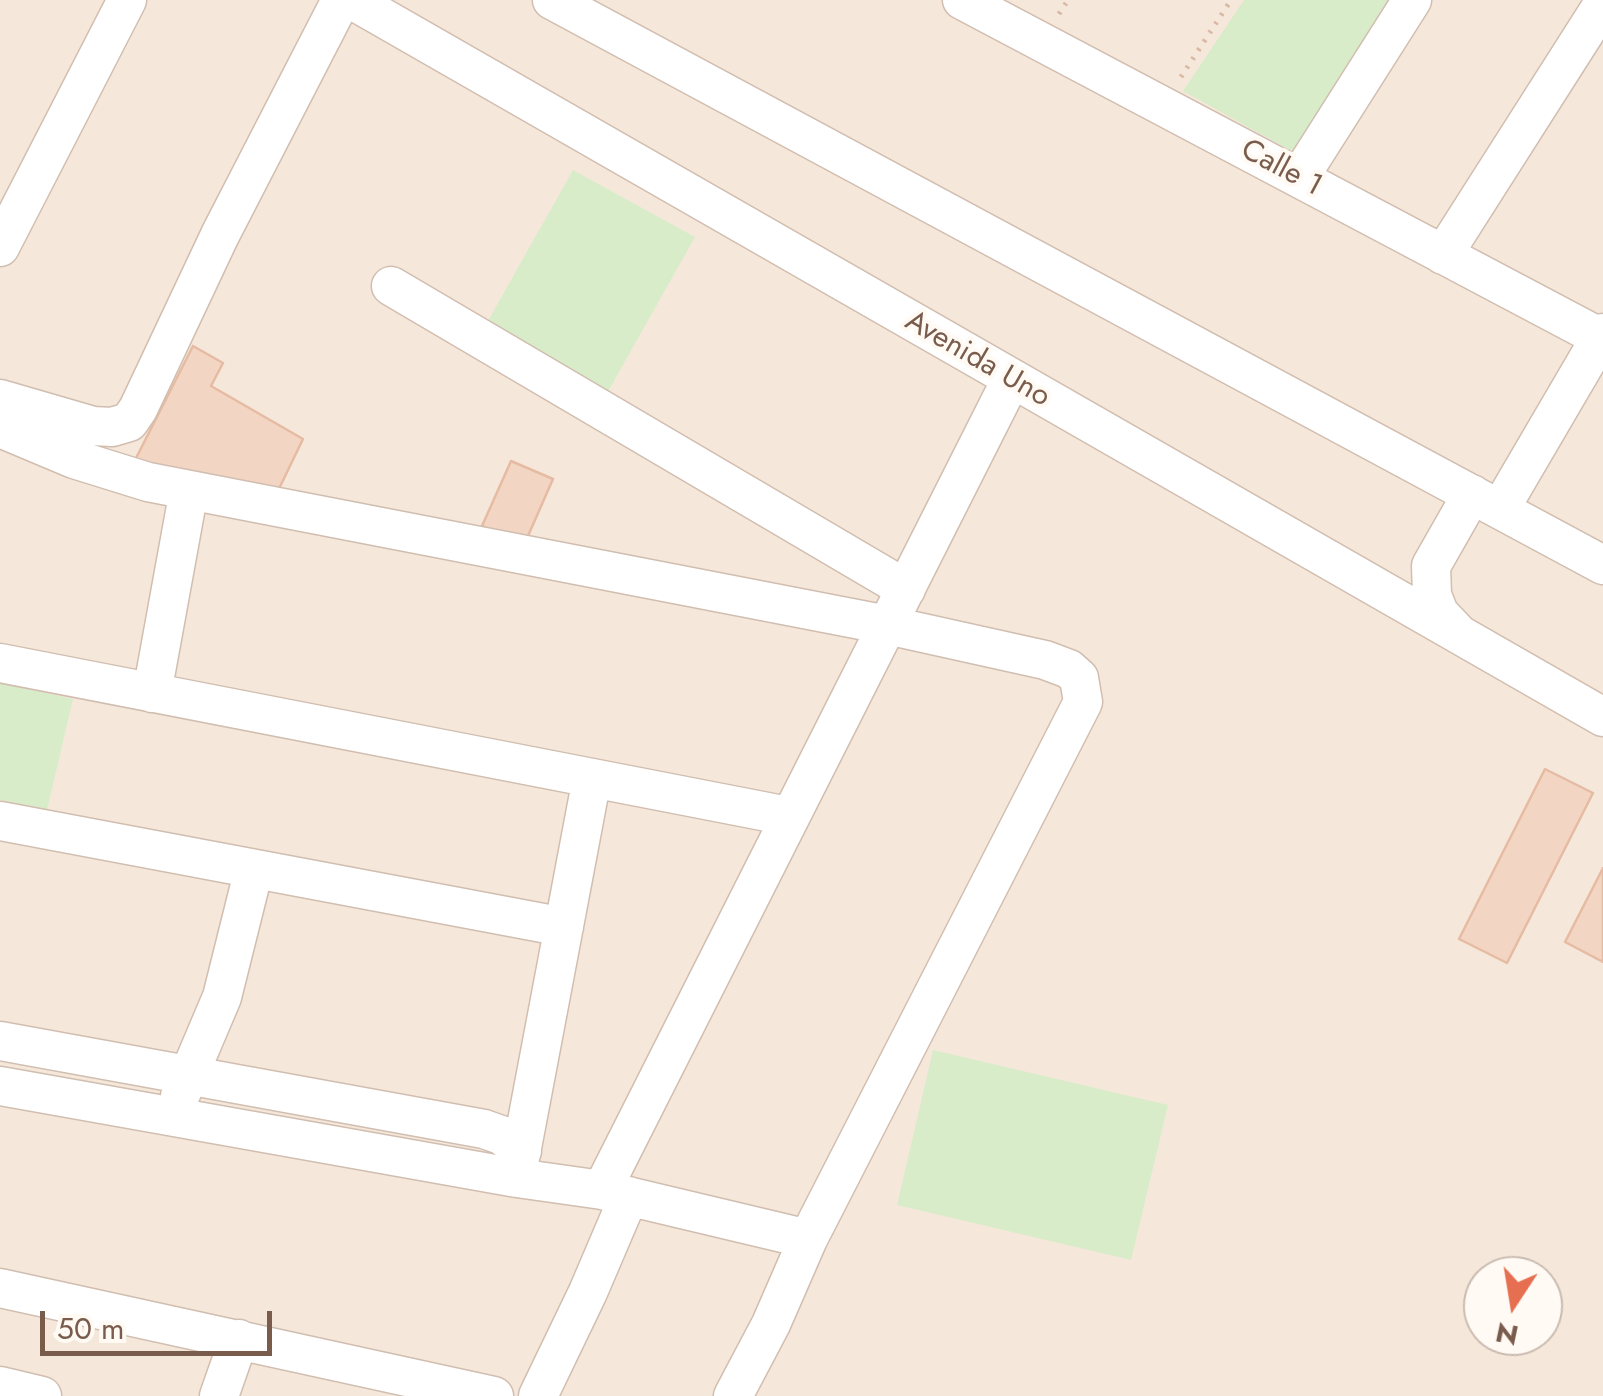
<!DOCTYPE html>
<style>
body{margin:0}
#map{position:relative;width:1603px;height:1396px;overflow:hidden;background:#fdf6ec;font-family:Jost,sans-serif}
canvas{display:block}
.north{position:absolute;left:1463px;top:1256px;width:100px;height:100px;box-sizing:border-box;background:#fffaf3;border:2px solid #cabbb1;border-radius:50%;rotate:192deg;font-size:28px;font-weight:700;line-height:40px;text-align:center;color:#7a5c4d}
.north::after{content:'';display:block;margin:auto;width:35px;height:45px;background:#e76f51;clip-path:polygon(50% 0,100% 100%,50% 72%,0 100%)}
.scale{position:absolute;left:40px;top:1311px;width:232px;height:45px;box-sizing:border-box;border:5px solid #7a5c4d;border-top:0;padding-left:12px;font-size:30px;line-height:35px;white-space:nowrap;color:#7a5c4d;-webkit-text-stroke:8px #fffaf3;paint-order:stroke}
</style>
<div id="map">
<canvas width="1603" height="1396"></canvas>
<div class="north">N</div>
<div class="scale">50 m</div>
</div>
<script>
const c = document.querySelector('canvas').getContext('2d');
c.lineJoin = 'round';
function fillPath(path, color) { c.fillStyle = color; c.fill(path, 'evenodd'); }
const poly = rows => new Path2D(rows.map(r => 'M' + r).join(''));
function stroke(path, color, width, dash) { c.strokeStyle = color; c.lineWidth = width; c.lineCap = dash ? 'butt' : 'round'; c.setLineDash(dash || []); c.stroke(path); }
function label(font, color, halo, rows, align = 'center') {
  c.font = font + ' Jost,sans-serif'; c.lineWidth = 8; c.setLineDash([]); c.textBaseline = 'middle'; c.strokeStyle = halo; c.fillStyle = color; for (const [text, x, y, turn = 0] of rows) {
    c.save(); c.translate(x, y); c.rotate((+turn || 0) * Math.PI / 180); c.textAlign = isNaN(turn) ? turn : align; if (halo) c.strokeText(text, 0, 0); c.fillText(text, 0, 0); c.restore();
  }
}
const residential = poly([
 [0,0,1603,0,1603,1396,0,1396],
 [1483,1276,1543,1276,1543,1336,1483,1336]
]);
const green = poly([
 [1244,0,1404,0,1304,158,1183,91],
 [573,170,695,237,606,395,484,328],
 [0,683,73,699,47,810,0,800],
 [933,1050,1168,1105,1131,1260,897,1205]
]);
const building = poly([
 [193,346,223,363,211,386,303,439,274,499,131,468,193,346],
 [511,461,553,479,524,545,482,526,511,461],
 [1545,769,1593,793,1507,963,1459,939,1545,769],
 [1603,868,1603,962,1565,942,1603,868]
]);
const path = poly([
 [1059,14,1068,0],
 [1181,77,1231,0]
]);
const street = poly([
 [352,0,1603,717],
 [552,0,1603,565],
 [962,0,1603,339],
 [1299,178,1412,0],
 [0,247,127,0],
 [1443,255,1603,4],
 [391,286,906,589],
 [0,399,93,426,112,427,129,422,138,409,220,235,341,0],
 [0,428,74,459,148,482,887,625,1045,660,1069,669,1079,678,1083,702,808,1239,771,1324,733,1396],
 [1500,509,1603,333],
 [1457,632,1439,613,1432,595,1431,566,1472,494],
 [0,663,788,816],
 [152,693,189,490],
 [0,821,564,927],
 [0,1041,484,1129,501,1135,522,1151],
 [0,1086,517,1178,602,1190,808,1239],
 [180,1096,222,997,254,869],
 [517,1174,592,778],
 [602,1190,1011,380],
 [0,1288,494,1396],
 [0,1386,42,1396],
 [219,1396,239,1339],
 [538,1396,588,1292,629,1196]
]);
const streetNames = [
 ["Calle 1",1281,169,28],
 ["Avenida Uno",977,360,30]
];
fillPath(residential, '#f5e8da');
fillPath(green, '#d8ecc9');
fillPath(building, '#f3d5c3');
stroke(building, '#e6bba3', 2.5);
stroke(street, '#d1beb0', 41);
stroke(path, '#d9b8a5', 5, [2.5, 8]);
stroke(street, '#fff', 38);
label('30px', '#7a5c4d', '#fffaf3', streetNames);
</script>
